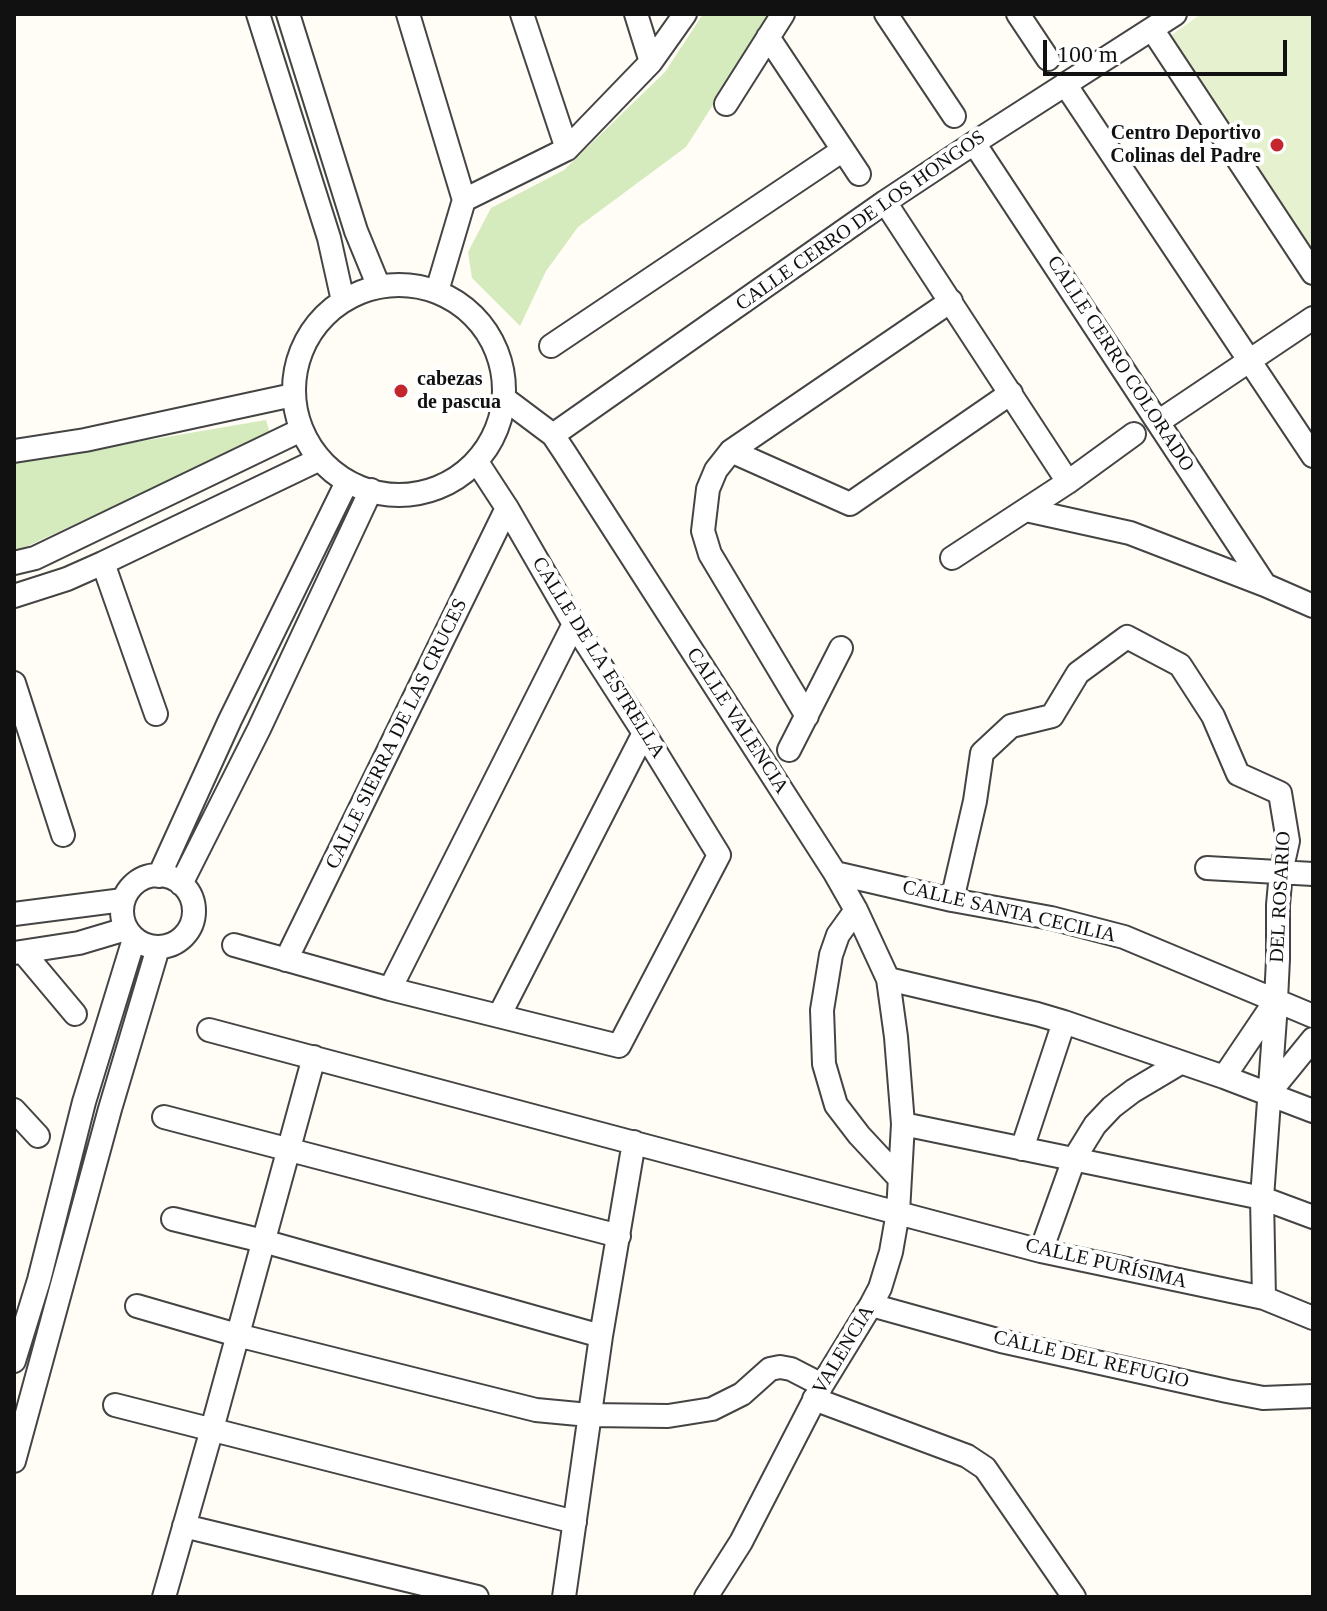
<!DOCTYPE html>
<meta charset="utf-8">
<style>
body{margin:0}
#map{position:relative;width:1327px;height:1611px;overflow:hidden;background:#fffdf5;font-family:Georgia,serif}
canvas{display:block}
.frame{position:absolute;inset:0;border:16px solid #111;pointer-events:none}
.scale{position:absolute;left:1043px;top:40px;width:244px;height:36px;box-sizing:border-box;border:4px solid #111;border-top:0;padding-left:10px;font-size:24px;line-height:28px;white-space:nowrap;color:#111;-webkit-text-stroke:6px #fff;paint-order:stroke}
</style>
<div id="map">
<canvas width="1327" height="1611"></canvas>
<div class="frame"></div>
<div class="scale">100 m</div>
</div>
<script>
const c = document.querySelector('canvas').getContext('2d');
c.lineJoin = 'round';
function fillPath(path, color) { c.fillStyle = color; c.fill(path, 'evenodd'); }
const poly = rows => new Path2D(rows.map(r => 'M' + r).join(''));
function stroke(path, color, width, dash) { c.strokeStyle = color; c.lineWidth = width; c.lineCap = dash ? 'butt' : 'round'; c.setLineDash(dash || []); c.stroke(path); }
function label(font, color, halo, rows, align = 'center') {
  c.font = font + ' Georgia,serif'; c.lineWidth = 8; c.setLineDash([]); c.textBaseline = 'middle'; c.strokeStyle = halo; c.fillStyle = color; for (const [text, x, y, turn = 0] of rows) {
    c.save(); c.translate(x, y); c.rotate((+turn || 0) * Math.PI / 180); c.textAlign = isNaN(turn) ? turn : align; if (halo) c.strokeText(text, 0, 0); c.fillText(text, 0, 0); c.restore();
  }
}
const green = poly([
 [703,14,771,14,686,147,578,227,546,271,520,326,472,278,468,252,491,208,564,170,665,72],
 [266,420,270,434,21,549,14,550,14,463]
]);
const pitch = poly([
 [1201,14,1313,14,1313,255,1170,36]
]);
const minor = poly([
 [258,14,329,238,343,301],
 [288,14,356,231,379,287],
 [408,14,464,200],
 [522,14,567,149],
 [636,14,651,62],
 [886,14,954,116],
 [1018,14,1048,59],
 [1152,29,1313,273],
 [768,37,859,174],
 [1065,84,1313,456],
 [726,104,783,14],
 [974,143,1265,585],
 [885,202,1068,482],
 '294 390a105 105 0 1 1 210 0a105 105 0 1 1-210 0Z',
 [437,291,464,200,567,149,651,62,685,14],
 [551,346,843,150],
 [505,399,553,435,565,453,835,873,856,910,888,979,896,1037,903,1124,898,1212,891,1252,880,1288,871,1305,822,1385,741,1542,706,1597],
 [1158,422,1313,318],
 [553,435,885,202,974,143,1175,14],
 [14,451,85,440,293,395],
 [731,451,850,504,1011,393],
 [1026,510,1130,533,1265,585,1313,606],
 [952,558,1068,482,1134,434],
 [14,563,35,558,301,430],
 [103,563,156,714],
 [14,596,67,579,103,563,320,459],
 [14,683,63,835],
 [807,716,710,554,703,531,708,489,716,470,731,451,951,301],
 [789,750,841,648],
 [1207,868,1313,874],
 [835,873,952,900,1051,918,1124,937,1313,1016],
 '122 911a36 36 0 1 1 72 0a36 36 0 1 1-72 0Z',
 [159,876,230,720,347,482],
 [181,884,259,729,371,490],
 [952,900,975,801,982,753,1011,726,1052,716,1078,673,1127,637,1180,665,1213,716,1238,774,1280,793,1288,841,1281,872,1278,905,1278,959,1276,1000,1224,1077],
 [856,910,838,935,831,955,822,1010,824,1064,836,1105,859,1135,899,1178],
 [14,914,123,900],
 [234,945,390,989,619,1046,719,855,644,733,574,624,507,508,477,462],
 [23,952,75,1014],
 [14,953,79,943,126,929],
 [286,960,507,508],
 [888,979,1037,1014,1064,1022,1224,1077,1313,1111],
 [390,989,574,624],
 [499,1016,644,733],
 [209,1030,1041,1251,1264,1298,1313,1318],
 [1269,1093,1313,1039],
 [14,1110,38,1136],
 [164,1117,619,1236],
 [903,1124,1262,1198,1313,1217],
 [1022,1149,1064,1022],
 [173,1219,263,1241,601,1336],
 [1041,1251,1074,1159,1095,1125,1112,1107,1133,1091,1180,1063],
 [1264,1298,1262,1198,1276,1004],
 [871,1305,1001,1341,1227,1391,1263,1398,1313,1396],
 [137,1306,237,1335,536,1410,589,1415,668,1416,712,1409,742,1394,770,1369,780,1367,791,1369,822,1385],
 [14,1361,39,1280,84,1102,134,939],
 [814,1399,967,1456,985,1468,1074,1597],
 [115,1405,575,1522],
 [14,1461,110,1109,158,948],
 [184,1526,477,1597],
 [164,1597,212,1429,314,1057],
 [564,1597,601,1336,634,1142]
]);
const markers = [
 [1277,145,8,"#c4262e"],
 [401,391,8,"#c4262e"]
];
const poiNames = [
 ["Centro Deportivo",1261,134],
 ["Colinas del Padre",1261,157],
 ["cabezas",417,380,"left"],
 ["de pascua",417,403,"left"]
];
const streetNames = [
 ["CALLE CERRO DE LOS HONGOS",861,221,-35],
 ["CALLE CERRO COLORADO",1120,364,57],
 ["CALLE DE LA ESTRELLA",598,658,58],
 ["CALLE VALENCIA",737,721,57],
 ["CALLE SIERRA DE LAS CRUCES",397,734,-64],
 ["DEL ROSARIO",1281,897,-87],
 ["CALLE SANTA CECILIA",1009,912,13],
 ["CALLE PURÍSIMA",1106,1264,13],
 ["VALENCIA",844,1350,-59],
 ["CALLE DEL REFUGIO",1091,1360,13]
];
fillPath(green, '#d5ebbd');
fillPath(pitch, '#e6f2cf');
stroke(minor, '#444', 26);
stroke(minor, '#fff', 22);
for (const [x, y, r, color] of markers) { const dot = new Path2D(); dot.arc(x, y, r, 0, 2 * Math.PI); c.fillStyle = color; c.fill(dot); stroke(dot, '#fff', 3); }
label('bold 20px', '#111', '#fff', poiNames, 'right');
label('20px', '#111', '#fff', streetNames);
</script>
